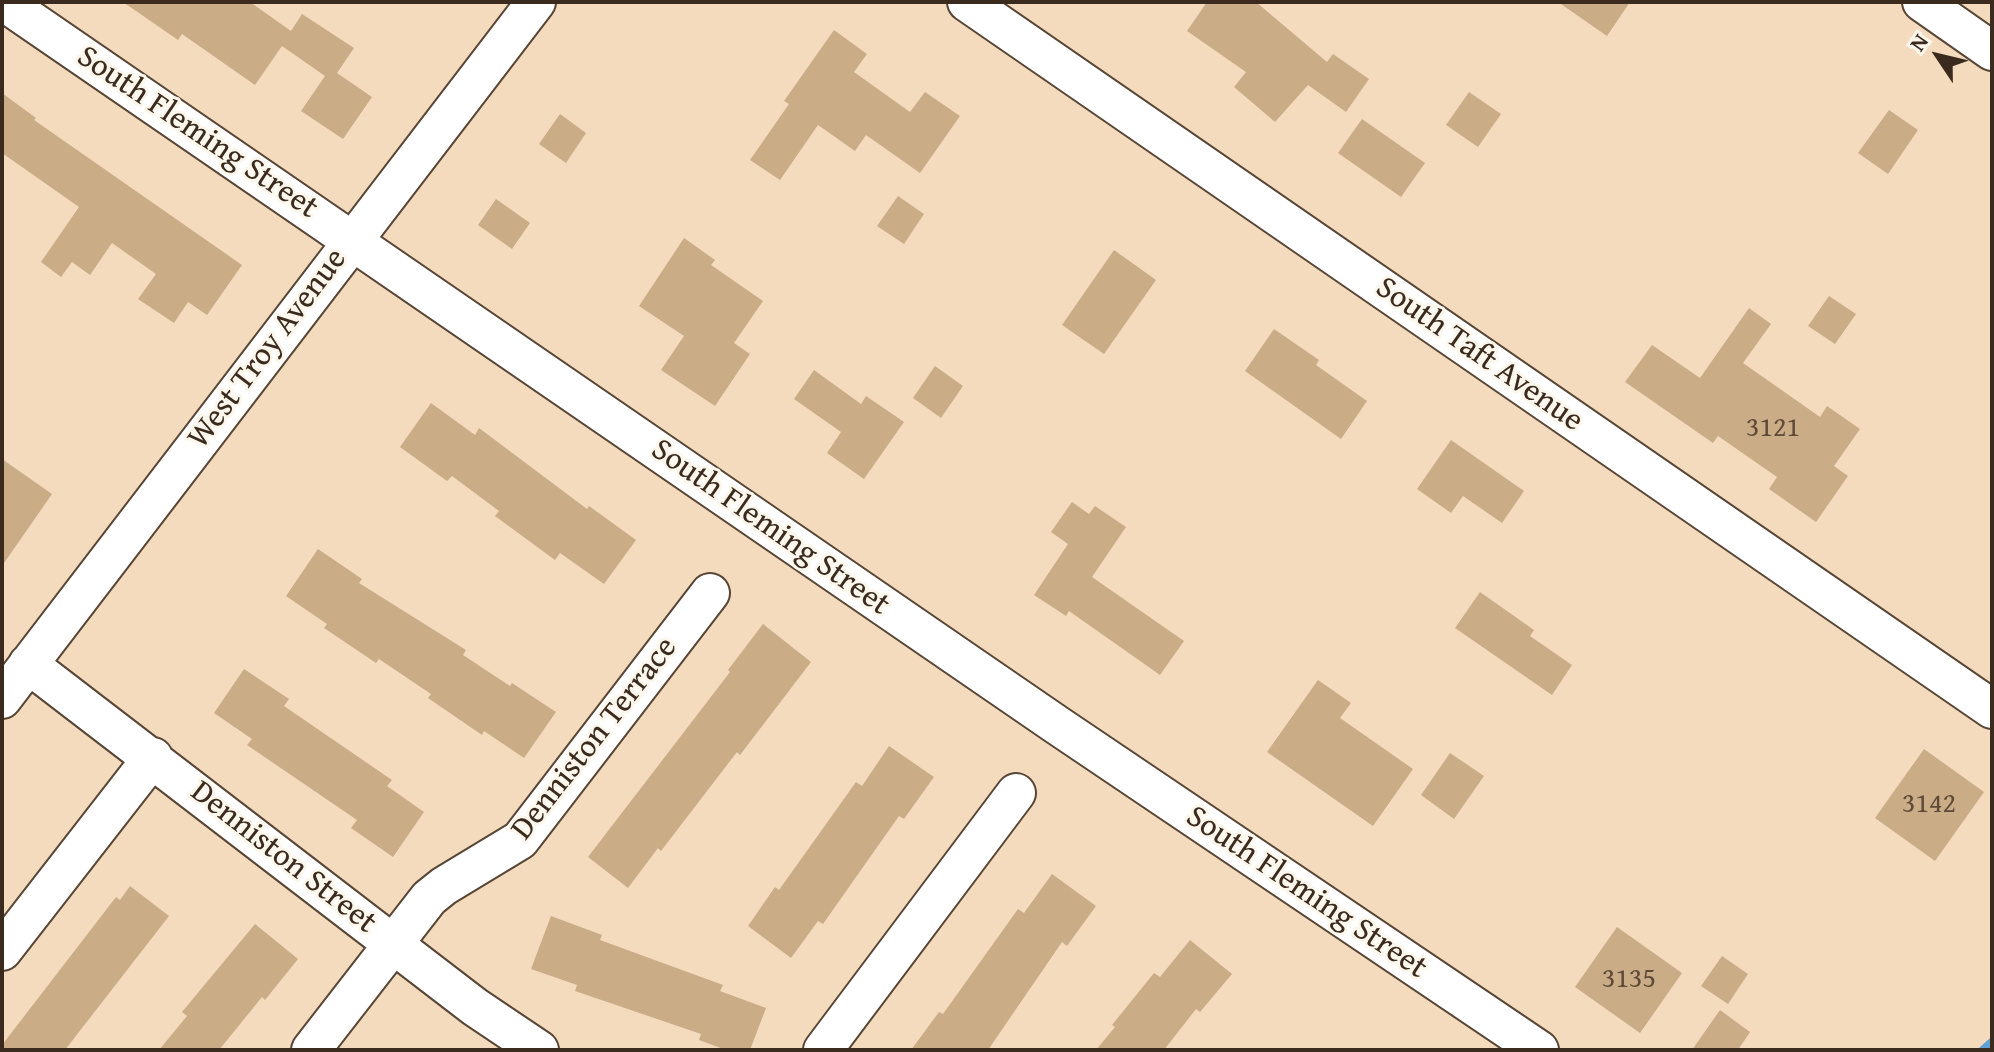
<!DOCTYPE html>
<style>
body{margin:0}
#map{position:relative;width:1994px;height:1052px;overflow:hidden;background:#f4dbbd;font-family:"Gentium Book Plus",serif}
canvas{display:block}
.frame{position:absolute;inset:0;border:4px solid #3b2a1e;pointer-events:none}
.north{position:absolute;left:1898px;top:16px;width:80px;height:80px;-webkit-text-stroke:6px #fbf7ec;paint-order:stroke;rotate:305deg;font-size:22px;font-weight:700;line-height:32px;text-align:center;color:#3b2a1e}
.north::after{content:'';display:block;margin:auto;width:28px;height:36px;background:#3b2a1e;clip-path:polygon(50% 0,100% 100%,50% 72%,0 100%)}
</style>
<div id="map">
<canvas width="1994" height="1052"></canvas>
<div class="frame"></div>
<div class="north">N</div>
</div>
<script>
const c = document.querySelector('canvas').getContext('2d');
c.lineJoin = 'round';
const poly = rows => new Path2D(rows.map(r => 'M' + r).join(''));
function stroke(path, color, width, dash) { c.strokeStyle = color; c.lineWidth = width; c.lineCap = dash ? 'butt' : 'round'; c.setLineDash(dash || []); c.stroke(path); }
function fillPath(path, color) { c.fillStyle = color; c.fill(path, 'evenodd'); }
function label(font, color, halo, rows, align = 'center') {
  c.font = font + ' "Gentium Book Plus",serif'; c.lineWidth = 6; c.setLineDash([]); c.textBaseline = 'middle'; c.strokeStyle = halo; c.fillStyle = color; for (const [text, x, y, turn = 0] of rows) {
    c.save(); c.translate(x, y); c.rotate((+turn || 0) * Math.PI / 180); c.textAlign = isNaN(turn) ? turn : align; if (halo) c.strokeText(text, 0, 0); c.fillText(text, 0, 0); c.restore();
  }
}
const stream = poly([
 [1984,1050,1992,1043]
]);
const building = poly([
 [123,2,250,2,291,31,302,14,354,48,337,73,372,97,343,139,301,111,325,76,282,46,255,85,182,34,178,40],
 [1207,2,1256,2,1327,62,1333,54,1369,79,1346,112,1308,85,1275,122,1234,87,1246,72,1187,31],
 [1558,2,1630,2,1607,36],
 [834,30,867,54,854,72,910,112,925,92,960,116,920,173,866,135,855,151,818,125,780,180,750,160,789,104,784,101],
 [1469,92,1501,114,1478,147,1446,125],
 [2,93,36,118,34,120,242,265,207,315,188,302,174,323,138,299,156,274,112,243,90,275,72,262,61,277,41,262,79,207,2,153],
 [1889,110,1918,130,1888,174,1858,153],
 [560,114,586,133,566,163,539,144],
 [1362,119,1425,163,1401,197,1338,153],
 [898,196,924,214,904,244,877,226],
 [496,199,530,223,512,249,478,225],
 [684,238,715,260,711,265,763,301,734,343,750,354,715,406,661,370,684,336,639,306],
 [1114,250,1156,280,1104,354,1062,325],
 [1829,296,1856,314,1835,344,1808,326],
 [1749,308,1771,324,1743,363,1820,417,1827,406,1860,429,1834,466,1848,476,1816,522,1769,489,1777,477,1718,436,1713,443,1625,382,1652,345,1700,378],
 [1274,329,1319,360,1316,365,1367,401,1341,439,1245,371],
 [935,366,963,386,941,418,913,398],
 [814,370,861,404,866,396,904,422,864,479,827,453,841,432,794,399],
 [431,403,475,435,479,428,587,509,589,506,636,540,604,584,560,553,555,560,495,516,499,511,452,476,447,481,400,447],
 [1451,440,1524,491,1502,523,1463,496,1451,513,1417,489],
 [2,459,52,494,2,566],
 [1072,502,1089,514,1095,506,1126,527,1092,577,1184,641,1160,675,1069,611,1066,616,1034,595,1068,544,1051,532],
 [318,549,362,579,359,583,466,650,463,655,510,686,512,683,556,712,524,758,484,731,482,735,428,698,431,694,379,659,376,663,324,628,327,624,286,596],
 [1480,592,1534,630,1530,636,1572,665,1552,695,1455,628],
 [763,624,811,662,740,755,737,752,661,851,658,848,628,888,588,857,730,672,728,670],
 [244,669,289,699,284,706,392,780,387,786,424,812,393,857,351,828,357,820,247,745,252,739,214,713],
 [1318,680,1351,703,1340,718,1413,769,1373,826,1267,752],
 [889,746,934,777,904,819,899,816,823,924,818,921,791,958,748,926,775,887,779,890,856,782,862,786],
 [1924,749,1984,792,1935,861,1875,818],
 [1450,753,1484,776,1454,819,1421,795],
 [1052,874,1096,906,1067,946,1062,942,988,1050,911,1050,939,1012,943,1014,1018,909,1024,913],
 [130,886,169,916,65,1050,2,1050,2,1045,116,897,120,900],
 [551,916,602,935,600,940,723,985,720,991,766,1008,750,1050,726,1050,699,1040,701,1034,575,991,577,985,531,969],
 [255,924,298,959,265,1000,262,997,219,1050,159,1050,187,1016,182,1012],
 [1617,927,1682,973,1640,1033,1575,987],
 [1190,940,1232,974,1200,1012,1196,1009,1164,1050,1096,1050,1115,1027,1112,1025,1154,973,1160,977],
 [1722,956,1748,974,1728,1004,1701,986],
 [1720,1010,1750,1032,1738,1050,1692,1050]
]);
const minor = poly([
 [4,2,1057,725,1539,1050],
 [967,2,1992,709],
 [1922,2,1992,51],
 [28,664,475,1007,539,1050],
 [2,699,536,2],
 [2,951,153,757],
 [311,1050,429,898,444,886,520,840,710,593],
 [823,1050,1016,793]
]);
const numberNames = [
 ["3121",1773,429],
 ["3142",1929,805],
 ["3135",1629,980]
];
const streetNames = [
 ["South Fleming Street",197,133,34],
 ["West Troy Avenue",268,349,-53],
 ["South Taft Avenue",1479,355,35],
 ["South Fleming Street",770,528,35],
 ["Denniston Terrace",595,739,-52],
 ["Denniston Street",283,858,38],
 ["South Fleming Street",1306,893,34]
];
stroke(stream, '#61a2d4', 10);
fillPath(building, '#caac87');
stroke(minor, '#574536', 42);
stroke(minor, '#fff', 38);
label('28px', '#5f4a38', null, numberNames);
label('32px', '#3b2a1e', '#fbf7ec', streetNames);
</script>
